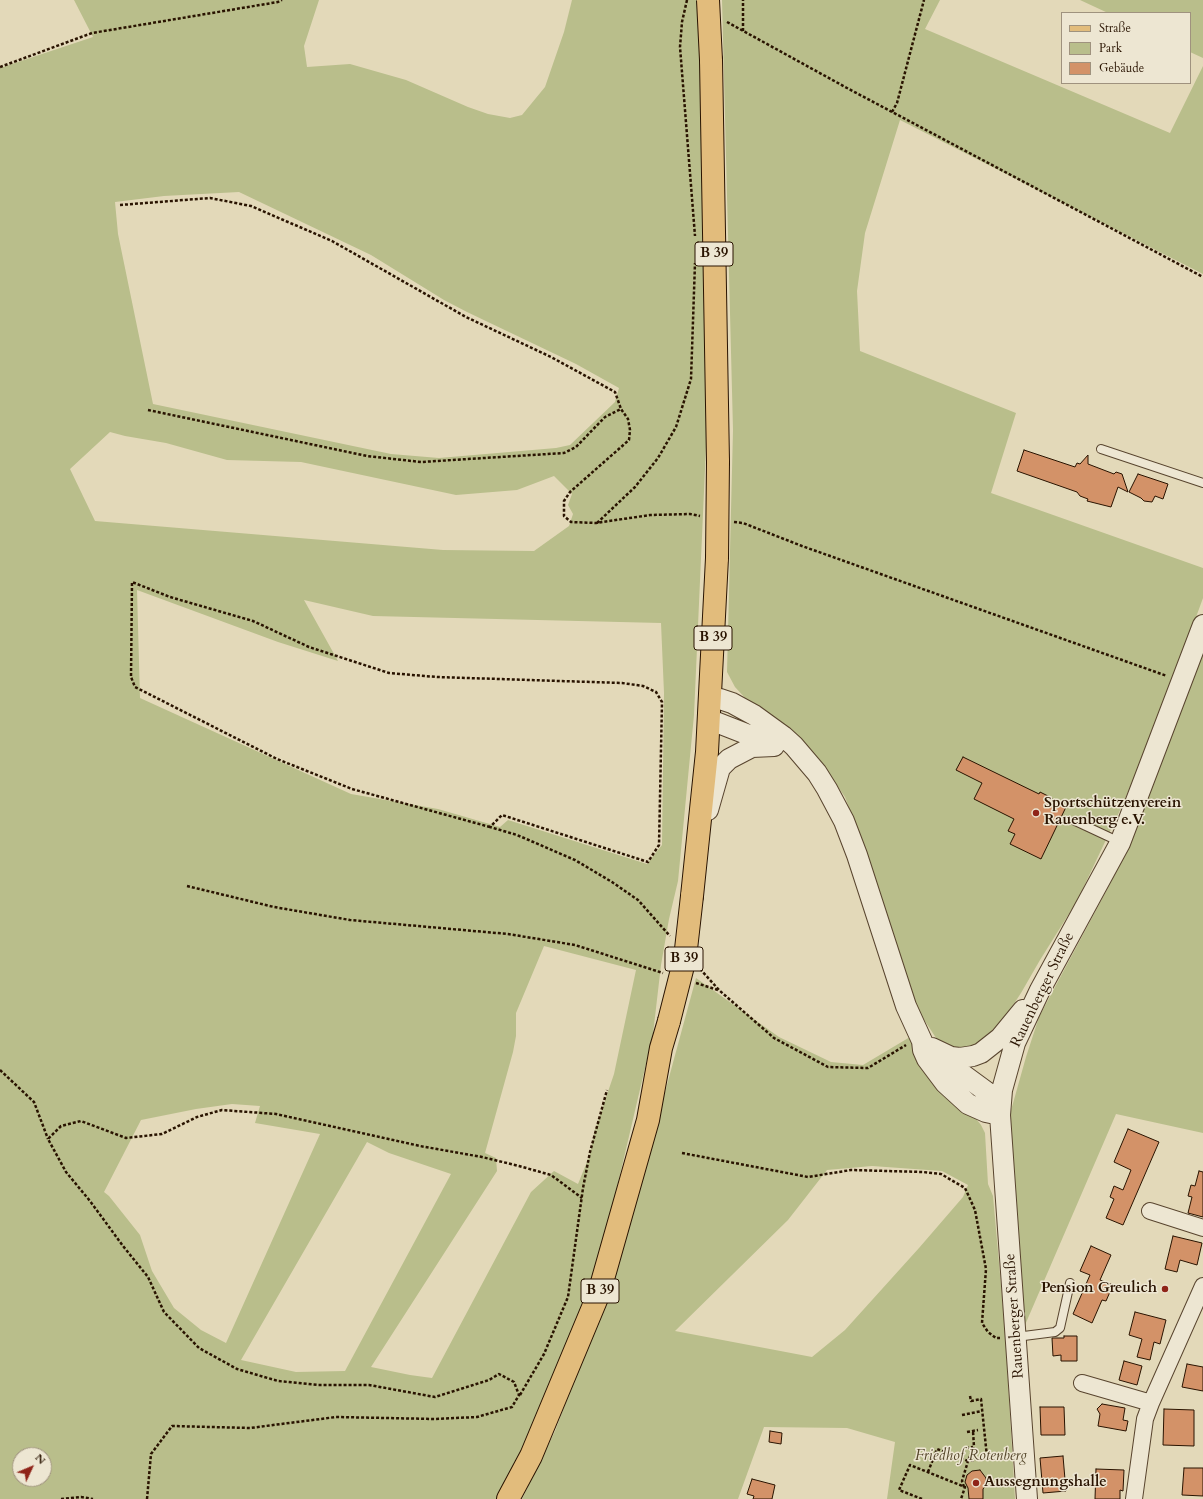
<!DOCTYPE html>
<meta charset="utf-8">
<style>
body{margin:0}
#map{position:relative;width:1203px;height:1499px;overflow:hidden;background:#e3d9b9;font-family:Cardo,serif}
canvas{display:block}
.legend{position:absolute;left:1061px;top:12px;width:130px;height:72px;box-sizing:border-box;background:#ede6d2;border:1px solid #9f927e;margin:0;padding:5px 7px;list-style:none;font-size:12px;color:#291300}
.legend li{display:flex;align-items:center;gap:8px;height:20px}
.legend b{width:20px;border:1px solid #9f927e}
.north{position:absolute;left:12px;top:1447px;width:40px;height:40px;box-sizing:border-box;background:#ede6d2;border:1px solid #9f927e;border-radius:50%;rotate:46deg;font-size:11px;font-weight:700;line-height:16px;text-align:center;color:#291300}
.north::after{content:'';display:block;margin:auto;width:14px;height:18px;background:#8f2418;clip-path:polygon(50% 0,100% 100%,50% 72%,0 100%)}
</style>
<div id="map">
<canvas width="1203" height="1499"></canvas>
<ul class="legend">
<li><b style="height:5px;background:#e2bc7c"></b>Straße</li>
<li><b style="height:11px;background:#b9be8b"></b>Park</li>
<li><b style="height:11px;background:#d39268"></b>Gebäude</li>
</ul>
<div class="north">N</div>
</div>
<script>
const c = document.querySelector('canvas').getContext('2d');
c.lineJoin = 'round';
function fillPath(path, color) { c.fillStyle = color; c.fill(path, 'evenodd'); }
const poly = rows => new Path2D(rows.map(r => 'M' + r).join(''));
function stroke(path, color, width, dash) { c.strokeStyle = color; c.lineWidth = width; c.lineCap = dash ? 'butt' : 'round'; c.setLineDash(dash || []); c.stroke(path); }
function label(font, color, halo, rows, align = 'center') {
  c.font = font + ' Cardo,serif'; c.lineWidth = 3; c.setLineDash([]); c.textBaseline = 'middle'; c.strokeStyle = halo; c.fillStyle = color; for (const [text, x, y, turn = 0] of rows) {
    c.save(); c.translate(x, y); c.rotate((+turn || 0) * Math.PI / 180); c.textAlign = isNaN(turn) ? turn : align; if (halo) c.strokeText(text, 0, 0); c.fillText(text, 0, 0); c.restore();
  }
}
const green = poly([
 [74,0,319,0,304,46,307,67,350,64,406,80,468,107,488,114,510,118,522,115,545,87,564,32,572,0,697,0,708,217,710,357,694,715,678,881,669,919,661,965,653,1034,611,1213,590,1291,526,1443,497,1499,0,1499,0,68,93,37],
 [239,192,371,255,444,300,467,312,576,364,619,388,615,402,570,445,556,448,439,458,391,454,153,404,118,234,115,202,164,196],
 [110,432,125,436,166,443,227,460,301,462,456,495,517,490,554,476,572,494,568,505,573,514,569,526,534,551,443,550,95,521,70,469],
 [137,590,278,642,338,661,304,600,373,616,661,623,664,693,662,845,647,864,508,820,500,827,438,809,351,794,140,698],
 [544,946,636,970,614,1074,595,1130,589,1157,578,1184,554,1171,531,1192,432,1378,410,1375,371,1367,497,1171,496,1158,485,1153,513,1052,516,1036,516,1013],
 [232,1104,260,1106,255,1123,320,1134,226,1343,201,1330,174,1308,152,1271,140,1235,109,1196,104,1192,141,1120,196,1109],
 [367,1142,389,1153,451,1174,345,1371,296,1372,241,1360],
 [20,1455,44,1455,44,1479,20,1479],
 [722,0,940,0,925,29,1170,133,1203,66,1203,274,900,120,865,233,857,291,860,351,1016,413,991,493,1203,568,1203,598,1176,672,1166,702,1122,806,1077,901,1040,960,1021,993,994,1034,974,1048,956,1048,940,1044,919,1012,874,874,845,797,819,759,801,740,747,700,735,687,727,672,733,430],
 [1080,0,1203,0,1203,58,1190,52,1190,13,1108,13],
 [1203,655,1203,1133,1116,1114,1025,1325,1011,1177,1010,1114,1026,1057,1039,1017,1110,884,1178,712],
 [696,978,779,1037,831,1062,863,1065,910,1037,981,1125,985,1133,988,1184,993,1196,1005,1330,1015,1499,887,1499,895,1442,847,1428,764,1427,738,1499,522,1499,555,1431,616,1270,636,1204,652,1140],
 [872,1166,942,1171,968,1185,963,1197,919,1248,845,1330,812,1357,675,1331,788,1220,827,1170]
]);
const building = poly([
 [1024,450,1075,467,1077,463,1080,464,1088,455,1088,464,1114,474,1116,472,1122,474,1128,492,1118,487,1111,507,1087,501,1088,499,1080,496,1077,492,1017,471,1024,450],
 [1138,474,1168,484,1163,499,1155,496,1152,502,1144,501,1141,498,1129,492,1138,474],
 [963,757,1039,794,1040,792,1052,798,1051,800,1066,807,1041,859,1010,844,1015,834,1008,831,1014,819,974,799,982,783,956,770,963,757],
 [1128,1129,1159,1142,1123,1225,1106,1218,1114,1199,1110,1197,1114,1186,1123,1190,1131,1170,1114,1162,1128,1129],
 [1199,1171,1203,1172,1203,1217,1188,1213,1192,1197,1188,1196,1191,1185,1195,1186,1199,1171],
 [1173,1236,1202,1243,1197,1265,1180,1260,1177,1272,1165,1269,1173,1236],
 [1091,1246,1111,1255,1100,1280,1113,1285,1106,1301,1102,1300,1092,1323,1073,1314,1090,1275,1080,1271,1091,1246],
 [1135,1312,1166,1320,1160,1344,1154,1342,1150,1360,1137,1357,1142,1339,1129,1335,1135,1312],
 [1064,1336,1077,1336,1077,1361,1061,1361,1061,1355,1053,1356,1052,1338,1064,1338,1064,1336],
 [1124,1361,1142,1366,1137,1385,1119,1380,1124,1361],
 [1187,1364,1203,1367,1203,1391,1182,1387,1187,1364],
 [1102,1404,1125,1408,1123,1420,1128,1421,1126,1431,1098,1426,1100,1414,1097,1409,1102,1404],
 [1040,1407,1064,1407,1065,1435,1041,1435,1040,1407],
 [1164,1409,1194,1410,1194,1446,1163,1445,1164,1409],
 [770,1431,782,1433,781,1444,769,1442,770,1431],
 [1063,1456,1066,1491,1043,1493,1040,1458,1063,1456],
 [1184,1468,1203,1468,1203,1496,1182,1495,1184,1468],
 [1096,1469,1124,1470,1123,1491,1120,1490,1120,1499,1095,1499,1096,1469],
 [980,1470,986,1478,986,1485,983,1489,983,1499,969,1499,968,1488,965,1482,967,1475,972,1471,980,1470],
 [752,1479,775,1485,772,1499,753,1499,754,1496,747,1494,752,1479]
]);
const path = poly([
 [687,0,682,22,680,47,695,236],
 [727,22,847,88,1203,277],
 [743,31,743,0],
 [0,67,92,33,278,2,282,0],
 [892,112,897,103,924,0],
 [120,205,210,198,251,206,332,241,466,317,551,357,615,392,621,409],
 [148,410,367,456,421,462,564,453,576,447,605,417,621,409,628,419,630,430,629,440,570,492,564,501,564,516,571,522,596,523,650,515,690,514,700,516],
 [734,522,743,523,802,546,1167,676],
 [597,523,635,487,658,458,676,427,691,379,695,263],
 [490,827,352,789,277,759,135,687,131,677,132,582,170,597,253,621,309,647,389,673,437,677,622,683,643,686,656,692,662,702,659,845,648,862,502,815,490,827,517,835,575,860,612,882,638,900,670,936],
 [187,886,274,907,350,920,508,934,575,945,663,973],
 [700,969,720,991,774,1038,828,1067,868,1068,906,1045],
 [696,983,718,990],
 [0,1070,34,1102,48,1139],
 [682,1153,808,1177,851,1170,923,1172,941,1174,965,1188,975,1210,986,1269,982,1323,988,1332,996,1338,1000,1338],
 [520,1395,544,1354,568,1297,583,1188,590,1152,607,1090],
 [970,1396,971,1401,981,1399,987,1457],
 [962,1415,982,1411],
 [967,1432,978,1430],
 [966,1448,973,1447],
 [928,1472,937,1449,968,1461,974,1447,973,1431],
 [964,1487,962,1481,968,1461,992,1457],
 [61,1499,81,1497,93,1499],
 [147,1499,151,1454,172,1426,250,1428,336,1417,435,1419,477,1417,512,1407,519,1395,514,1382,499,1374,489,1380,435,1397,369,1385,318,1385,278,1381,237,1369,199,1348,164,1312,148,1277,123,1246,90,1201,66,1172,48,1139,61,1126,81,1121,126,1138,162,1134,197,1117,222,1110,276,1114,420,1146,482,1157,519,1166,551,1175,582,1198],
 [922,1499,899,1490,910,1465,965,1487,961,1499]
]);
const service = poly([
 [1101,449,1203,483],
 [1075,821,1120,842],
 [1016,1337,1055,1332,1060,1328,1070,1283]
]);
const minor = poly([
 [1150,1211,1203,1228],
 [1082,1383,1151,1403],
 [1134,1499,1145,1419,1151,1403,1203,1286]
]);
const tertiary = poly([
 [709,698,720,699,732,703,754,715,783,736,794,746,817,773,827,789,844,821,857,855,906,1006,922,1041,923,1050,927,1059,945,1083,968,1104,986,1112,1000,1115],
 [708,719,772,744],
 [708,810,720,768,729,759,752,747,774,746],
 [932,1048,951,1057,960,1058,973,1056,981,1053,1000,1038,1023,1010],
 [939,1055,946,1062,991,1095,994,1100,1000,1115],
 [1027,1499,1000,1115,1002,1090,1015,1043,1040,990,1120,843,1203,625]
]);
const primary = poly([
 [711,60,718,462],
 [692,896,707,752,717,558],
 [508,1499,531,1456,599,1293,648,1120,661,1048,669,1021]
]);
const primaryBridge = poly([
 [708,0,711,60],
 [717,558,718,462],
 [669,1021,685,958,692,896]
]);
const markers = [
 [1036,813,4,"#8f2418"],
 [1165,1289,4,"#8f2418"],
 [976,1483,4,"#8f2418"]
];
const shields = [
 [714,254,38],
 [713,638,38],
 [684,959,38],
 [600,1291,38]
];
const shieldNames = [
 ["B 39",714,254],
 ["B 39",713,638],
 ["B 39",684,959],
 ["B 39",600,1291]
];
const poiNames = [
 ["Sportschützenverein",1044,804],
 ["Rauenberg e.V.",1044,821],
 ["Pension Greulich",1157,1289,"right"],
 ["Aussegnungshalle",984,1483]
];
const streetNames = [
 ["Rauenberger Straße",1043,990,-64],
 ["Rauenberger Straße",1015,1316,-94]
];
const parkNames = [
 ["Friedhof Rotenberg",971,1457]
];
fillPath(green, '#b9be8b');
fillPath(building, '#d39268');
stroke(building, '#291300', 1);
stroke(service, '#58442e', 10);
stroke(minor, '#58442e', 18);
stroke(tertiary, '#58442e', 22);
stroke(primary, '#291300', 24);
stroke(path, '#291300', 2.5, [3, 2]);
stroke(service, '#ede6d2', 8);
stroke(minor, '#ede6d2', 16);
stroke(tertiary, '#ede6d2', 20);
stroke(primary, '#e2bc7c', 22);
stroke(primaryBridge, '#291300', 24, []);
stroke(primaryBridge, '#e2bc7c', 22);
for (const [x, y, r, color] of markers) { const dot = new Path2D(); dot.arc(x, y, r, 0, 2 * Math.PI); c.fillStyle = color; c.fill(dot); stroke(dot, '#ede6d2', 1.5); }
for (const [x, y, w] of shields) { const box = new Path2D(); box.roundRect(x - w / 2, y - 12, w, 24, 3); c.fillStyle = '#ede6d2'; c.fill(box); stroke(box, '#291300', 1); }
label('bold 14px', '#291300', null, shieldNames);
label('bold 15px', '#291300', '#ede6d2', poiNames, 'left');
label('15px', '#291300', '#ede6d2', streetNames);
label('italic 15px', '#54462a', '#ede6d2', parkNames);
</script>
